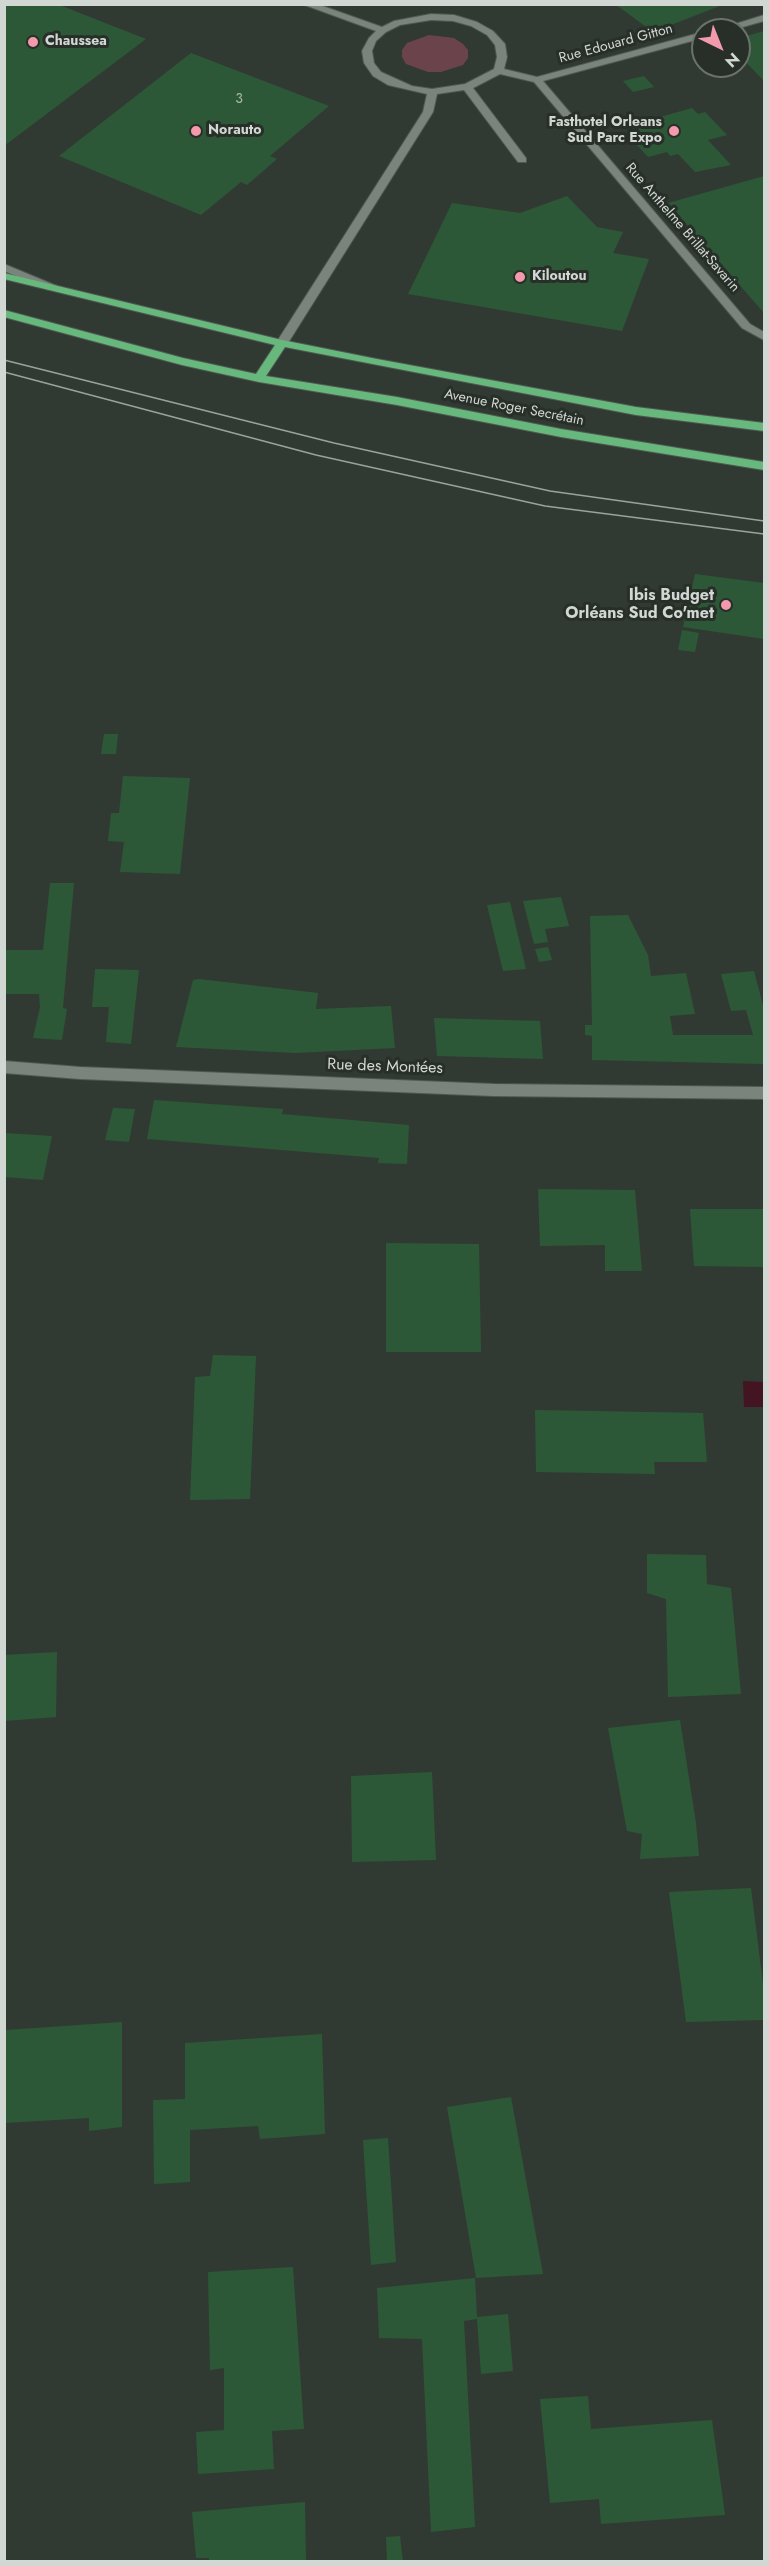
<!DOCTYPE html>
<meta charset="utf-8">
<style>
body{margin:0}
#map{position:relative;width:769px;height:2566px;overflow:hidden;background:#313a32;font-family:Jost,sans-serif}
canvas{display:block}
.frame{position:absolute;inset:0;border:6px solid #d1d7d2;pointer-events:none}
.north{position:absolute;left:691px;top:18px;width:60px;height:60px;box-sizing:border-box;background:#272f28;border:2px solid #6b726c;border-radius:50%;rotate:137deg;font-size:16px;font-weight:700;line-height:24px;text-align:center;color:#d1d7d2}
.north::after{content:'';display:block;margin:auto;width:21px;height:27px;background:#f39aac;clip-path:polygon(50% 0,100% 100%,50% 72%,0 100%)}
</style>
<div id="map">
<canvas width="769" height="2566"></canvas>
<div class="frame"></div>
<div class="north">N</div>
</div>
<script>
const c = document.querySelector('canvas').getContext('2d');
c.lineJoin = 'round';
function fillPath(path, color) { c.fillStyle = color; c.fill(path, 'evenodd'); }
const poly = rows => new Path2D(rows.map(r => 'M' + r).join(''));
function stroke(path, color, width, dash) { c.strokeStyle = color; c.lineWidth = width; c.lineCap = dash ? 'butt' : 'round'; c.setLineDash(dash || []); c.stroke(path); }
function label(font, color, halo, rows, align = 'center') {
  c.font = font + ' Jost,sans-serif'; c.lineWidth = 6; c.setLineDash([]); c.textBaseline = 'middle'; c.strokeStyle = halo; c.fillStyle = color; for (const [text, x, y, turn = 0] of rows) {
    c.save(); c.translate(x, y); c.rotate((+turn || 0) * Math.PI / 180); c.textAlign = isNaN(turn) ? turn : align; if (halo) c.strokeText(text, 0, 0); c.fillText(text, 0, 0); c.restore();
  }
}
const green = poly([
 [429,35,454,38,463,44,468,50,468,58,463,65,441,72,428,72,406,64,402,57,402,50,407,43]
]);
const water = poly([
 [743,1381,764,1382,764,1407,744,1407]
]);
const building = poly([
 [7,4,57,4,146,39,4,146,4,6],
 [615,4,722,4,722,5,653,32],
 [764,31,764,81,739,55,739,38],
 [191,53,329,106,270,156,277,159,247,185,241,182,201,215,59,156],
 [644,76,654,87,633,92,623,81],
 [692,108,698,114,705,112,727,135,708,140,731,165,695,172,678,154,670,156,667,152,648,157,627,134,633,132,628,126],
 [764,176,764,313,668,203],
 [567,196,597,227,623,232,613,253,649,259,622,331,408,294,452,203,520,213],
 [695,574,764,583,764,639,683,627],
 [682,630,699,633,695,652,678,650],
 [104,734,118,734,116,754,101,754],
 [123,776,190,778,180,874,120,872,124,842,108,841,111,813,119,813],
 [50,883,74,883,63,1008,67,1009,62,1040,33,1038,40,1007,39,994,4,994,4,950,43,950],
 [561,897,569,926,545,929,548,942,534,944,523,901],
 [510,902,526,969,503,971,487,905],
 [628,915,648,955,651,976,686,973,695,1014,670,1016,673,1035,753,1035,746,1010,731,1011,721,974,754,971,764,1009,764,1064,592,1060,592,1036,585,1035,585,1025,592,1025,590,916],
 [548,947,552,960,539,962,535,949],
 [95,969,139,970,131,1044,106,1042,109,1007,92,1007],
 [199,979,318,993,316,1009,391,1006,395,1048,295,1053,176,1047,193,980],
 [434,1018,540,1021,543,1059,437,1056],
 [154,1100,283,1109,282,1114,409,1125,407,1164,378,1163,379,1158,147,1139],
 [113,1108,135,1109,129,1142,105,1140],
 [5,1133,52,1136,43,1180,5,1177],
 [538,1189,635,1190,642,1271,605,1271,605,1245,540,1246],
 [690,1209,764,1209,764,1267,694,1266],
 [386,1243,479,1244,481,1352,386,1352],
 [213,1355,256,1356,250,1499,190,1500,195,1377,210,1376],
 [535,1410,703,1413,707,1462,654,1462,655,1474,536,1472],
 [647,1554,706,1555,707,1584,731,1588,741,1694,668,1697,666,1599,647,1593],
 [57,1652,56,1717,4,1721,4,1655],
 [680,1720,696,1823,699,1856,640,1859,642,1834,627,1831,608,1728],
 [432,1772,436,1860,352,1862,351,1776],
 [751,1888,764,1992,764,2020,686,2022,669,1892],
 [122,2022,122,2127,89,2131,89,2118,5,2123,6,2030],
 [322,2034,325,2134,260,2139,258,2126,190,2130,190,2182,154,2184,153,2100,185,2099,185,2043],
 [511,2097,543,2274,476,2278,447,2107],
 [388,2138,396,2262,371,2265,363,2140],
 [293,2267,304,2429,272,2431,274,2469,198,2474,196,2432,224,2430,224,2368,210,2370,208,2272],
 [475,2278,477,2317,508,2314,513,2371,481,2374,477,2319,464,2321,475,2527,431,2532,422,2339,379,2338,377,2288],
 [588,2396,591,2429,712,2420,725,2515,601,2524,599,2499,550,2503,540,2399],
 [305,2502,306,2562,209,2562,209,2558,196,2558,192,2512],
 [400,2536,403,2562,387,2562,386,2537]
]);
const minor = poly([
 [302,4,317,4,382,27,394,21,431,14,454,15,477,22,493,31,505,44,507,57,504,69,537,77,703,32,703,38,543,81,750,324,764,332,764,340,742,328,534,82,500,74,473,88,526,158,526,162,518,162,464,90,437,94,433,112,288,343,282,346,278,345,276,343,423,112,427,94,388,85,373,76,364,63,362,51,369,38,376,31,302,4],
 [431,20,453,21,471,26,487,35,495,45,497,57,494,69,465,84,432,89,412,86,381,72,374,63,372,51,376,41,386,32,400,25,431,20],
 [764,15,764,21,732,30,716,30,764,15],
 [4,264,57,286,58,288,57,290,49,290,4,271,4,264],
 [4,1061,80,1067,494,1084,764,1087,764,1099,494,1096,80,1079,4,1073,4,1061]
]);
const major = poly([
 [4,273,282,340,377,359,636,407,764,423,764,431,636,415,285,347,266,376,397,397,561,429,764,462,764,470,561,437,397,405,259,382,182,365,4,317,4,310,183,358,256,374,275,345,4,279,4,273]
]);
const tram = poly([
 [4,360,334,443,550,491,764,521],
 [4,372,316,455,545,506,764,534]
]);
const markers = [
 [33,42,6,"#f39aac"],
 [196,131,6,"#f39aac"],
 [674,131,6,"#f39aac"],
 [520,277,6,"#f39aac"],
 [726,605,6,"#f39aac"]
];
const farPoinames = [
 ["Chaussea",45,42],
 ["Fasthotel Orleans",662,123,"right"],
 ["Sud Parc Expo",662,139,"right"],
 ["Norauto",208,131],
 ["Kiloutou",532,277]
];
const farStreetnames = [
 ["Rue Edouard Gitton",616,44,-15],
 ["Rue Anthelme Brillat-Savarin",682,228,49],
 ["Avenue Roger Secrétain",514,408,11]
];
const numberNames = [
 ["3",239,100]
];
const poiNames = [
 ["Ibis Budget",714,596],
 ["Orléans Sud Co'met",714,614]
];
const streetNames = [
 ["Rue des Montées",385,1067,2]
];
fillPath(green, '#6a434b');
fillPath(water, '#431421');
fillPath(building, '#2d5837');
stroke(minor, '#505851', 2);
stroke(major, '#505851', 2);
fillPath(minor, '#7a847c');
fillPath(major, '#67b87c');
stroke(tram, '#9ba29c', 1.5);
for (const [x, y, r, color] of markers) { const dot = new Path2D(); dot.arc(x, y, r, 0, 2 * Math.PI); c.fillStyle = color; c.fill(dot); stroke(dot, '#272f28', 2); }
label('bold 14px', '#d1d7d2', '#272f28', farPoinames, 'left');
label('14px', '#d1d7d2', '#272f28', farStreetnames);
label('14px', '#a8b7ab', null, numberNames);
label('bold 16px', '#d1d7d2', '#272f28', poiNames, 'right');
label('16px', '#d1d7d2', '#272f28', streetNames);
</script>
